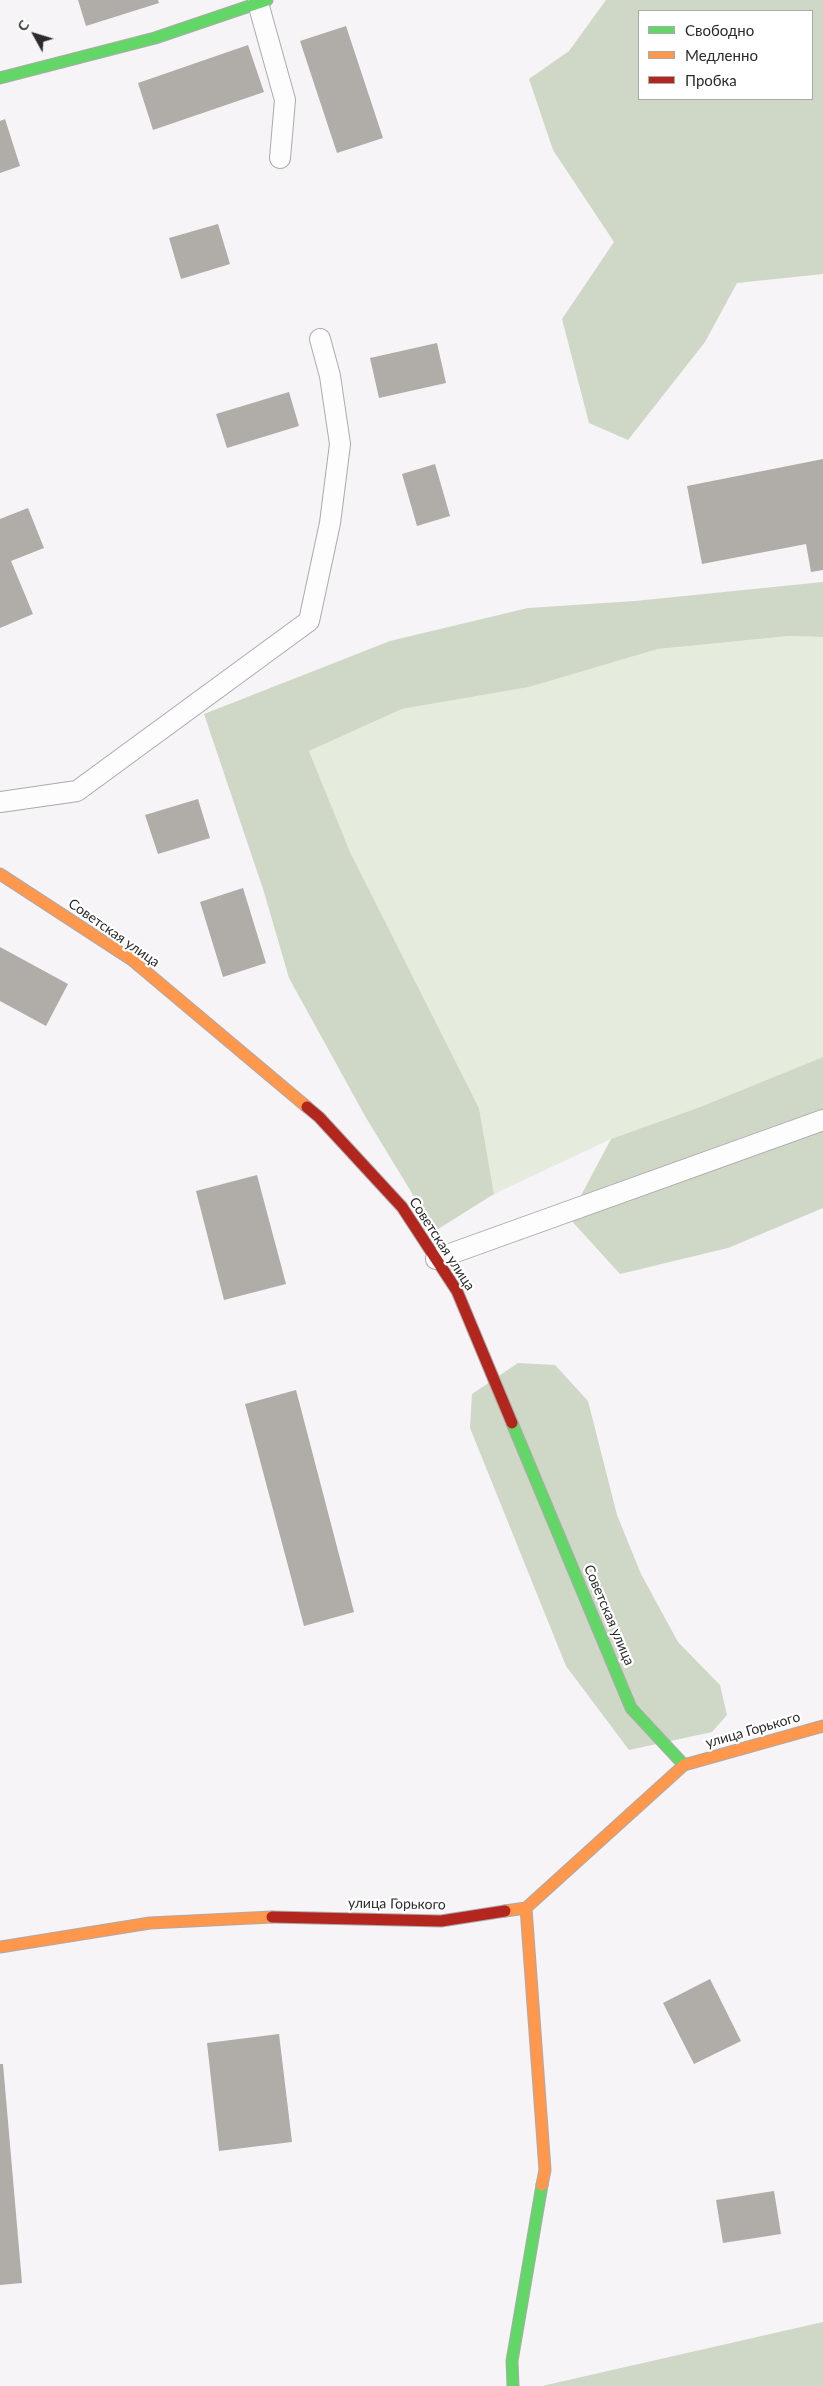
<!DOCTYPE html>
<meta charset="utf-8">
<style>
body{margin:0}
#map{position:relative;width:823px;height:2386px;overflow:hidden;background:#f6f4f6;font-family:Lato,sans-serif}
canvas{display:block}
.legend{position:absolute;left:638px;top:10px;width:175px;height:90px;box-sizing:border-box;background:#fff;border:1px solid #abaaab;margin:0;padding:6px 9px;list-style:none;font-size:15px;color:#2c2b2c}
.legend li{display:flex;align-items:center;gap:10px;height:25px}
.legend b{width:25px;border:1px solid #abaaab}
.north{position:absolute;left:10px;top:10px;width:50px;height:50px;-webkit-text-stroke:4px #fff;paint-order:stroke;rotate:309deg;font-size:14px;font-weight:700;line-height:20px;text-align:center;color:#2c2b2c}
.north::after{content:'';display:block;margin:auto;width:18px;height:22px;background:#2c2b2c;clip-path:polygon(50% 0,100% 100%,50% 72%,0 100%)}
</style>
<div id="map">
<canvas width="823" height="2386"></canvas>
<ul class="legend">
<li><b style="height:6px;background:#63d668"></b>Свободно</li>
<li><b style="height:6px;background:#ff974d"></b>Медленно</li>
<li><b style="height:6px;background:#b3261e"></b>Пробка</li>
</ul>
<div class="north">С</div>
</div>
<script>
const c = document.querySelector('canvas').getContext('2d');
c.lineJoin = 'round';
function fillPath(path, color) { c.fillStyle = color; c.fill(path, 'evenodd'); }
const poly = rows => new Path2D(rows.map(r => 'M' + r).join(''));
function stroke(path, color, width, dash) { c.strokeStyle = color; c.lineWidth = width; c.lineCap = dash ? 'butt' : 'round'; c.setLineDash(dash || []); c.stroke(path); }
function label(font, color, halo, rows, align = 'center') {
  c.font = font + ' Lato,sans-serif'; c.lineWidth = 4.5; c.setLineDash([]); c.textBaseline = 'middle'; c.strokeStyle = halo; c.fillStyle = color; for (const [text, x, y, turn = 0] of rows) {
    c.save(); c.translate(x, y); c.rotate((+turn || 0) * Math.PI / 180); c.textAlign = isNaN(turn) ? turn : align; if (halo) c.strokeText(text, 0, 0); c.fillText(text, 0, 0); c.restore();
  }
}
const green = poly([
 [789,636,823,637,823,1057,700,1107,611,1139,494,1194,479,1108,350,852,309,751,402,709,529,687,658,649]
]);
const forest = poly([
 [606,0,823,0,823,274,737,283,705,342,628,440,589,423,562,319,614,242,553,150,529,79,569,51],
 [639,11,812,11,812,99,639,99],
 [823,582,823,637,789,636,658,649,529,687,402,709,309,751,350,852,479,1108,494,1194,435,1231,365,1116,289,978,264,892,204,714,390,641,528,608,635,601],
 [823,1057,823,1208,728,1248,620,1274,569,1218,611,1139,700,1107],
 [518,1363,555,1365,588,1401,617,1515,641,1574,678,1642,720,1685,727,1715,712,1732,629,1750,566,1666,470,1428,472,1394],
 [823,2322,823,2386,542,2386,643,2363]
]);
const building = poly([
 [78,0,158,0,159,3,86,26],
 [346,26,383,138,337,153,300,41],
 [248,45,264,92,153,130,138,83],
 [5,119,20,166,0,173,0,121],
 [218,224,230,264,181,279,169,238],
 [437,343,446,383,379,398,370,358],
 [289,392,299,426,227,448,216,414],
 [823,459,823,570,811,572,806,544,702,564,687,486],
 [435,464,450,516,417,526,402,474],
 [28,508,44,548,11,561,33,614,0,628,0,519],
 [198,799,210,838,158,854,145,815],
 [243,888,266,963,223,977,200,902],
 [0,947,68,984,46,1026,0,1001],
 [257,1175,286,1284,224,1300,196,1191],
 [296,1390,354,1612,304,1626,245,1404],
 [710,1979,741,2041,694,2064,663,2003],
 [279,2034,292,2142,219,2151,207,2043],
 [0,2064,3,2064,22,2283,0,2285],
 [774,2191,781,2234,723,2243,716,2200]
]);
const lane = poly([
 [258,3,285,100,280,158],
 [0,802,77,791,309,621,330,523,340,444,330,376,320,339],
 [436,1259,823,1120]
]);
const fast = poly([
 [0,78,155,38,267,0],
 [512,1423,631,1708,684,1765],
 [513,2386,512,2361,542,2185]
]);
const slow = poly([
 [0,874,132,960,307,1107],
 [526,1908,545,2170,542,2185],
 [505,1911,526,1908,684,1765,823,1726],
 [0,1947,150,1923,272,1917]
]);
const jam = poly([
 [307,1107,319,1117,402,1207,457,1291,512,1423],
 [272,1917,441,1921,505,1911]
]);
const streetNames = [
 ["Советская улица",114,933,35],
 ["Советская улица",442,1244,57],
 ["Советская улица",609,1615,67],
 ["улица Горького",753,1730,-16],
 ["улица Горького",397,1904,1]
];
fillPath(green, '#e5ecdd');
fillPath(forest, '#cfd7c6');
fillPath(building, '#b0aca7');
stroke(lane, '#acaaac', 22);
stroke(fast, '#acaaac', 13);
stroke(slow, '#acaaac', 13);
stroke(jam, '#acaaac', 13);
stroke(lane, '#fefdfe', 20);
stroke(fast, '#63d668', 11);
stroke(slow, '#ff974d', 11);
stroke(jam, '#b3261e', 11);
label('14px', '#2c2b2c', '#fff', streetNames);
</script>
